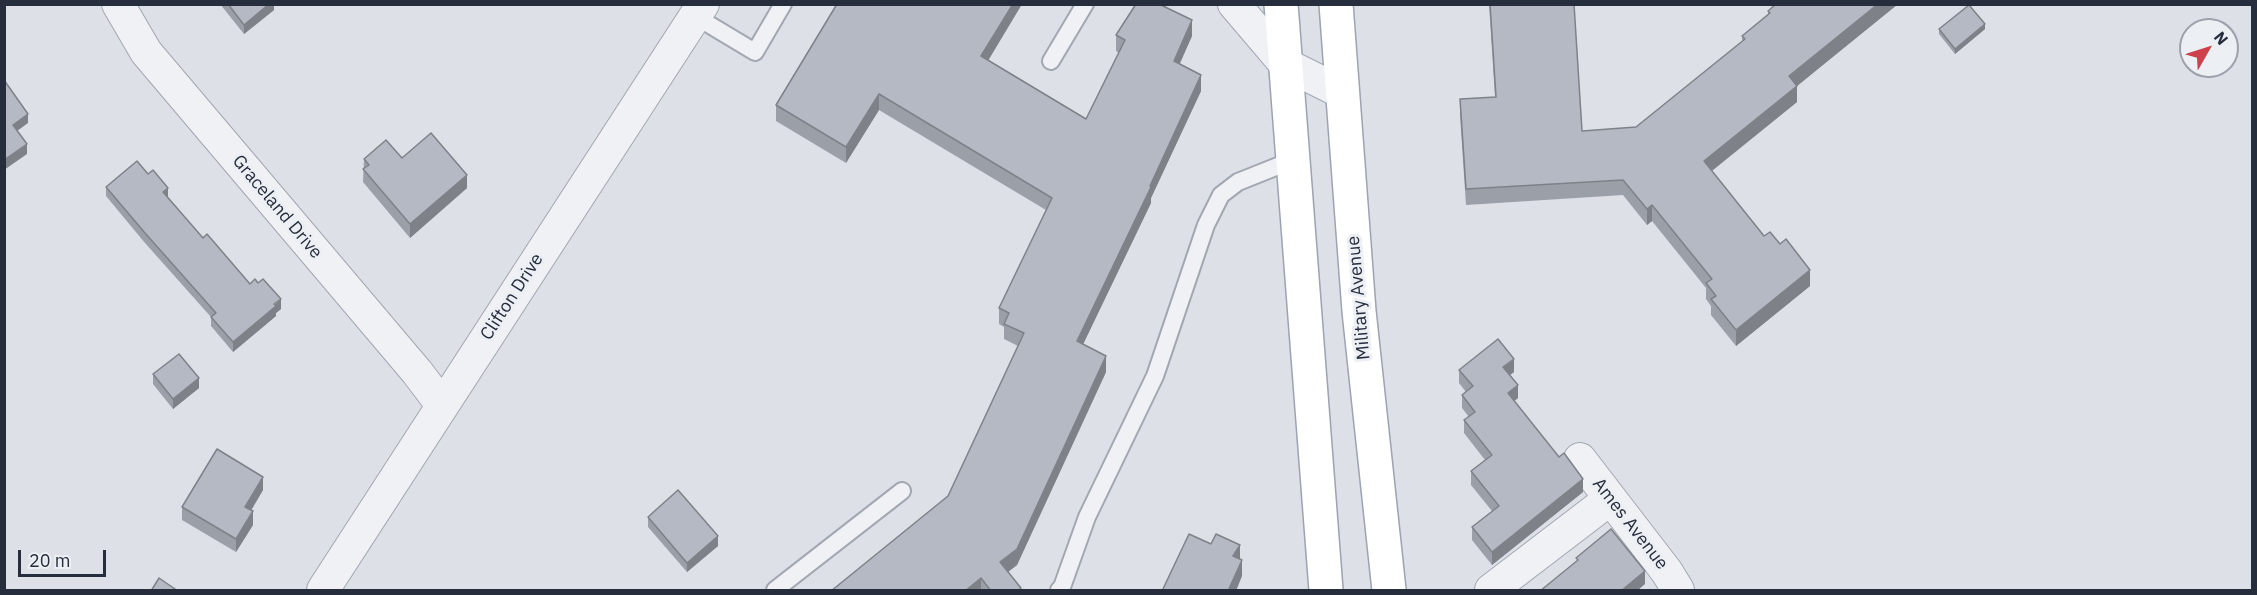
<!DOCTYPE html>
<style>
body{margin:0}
#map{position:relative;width:2257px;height:595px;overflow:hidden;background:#dde0e7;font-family:"IBM Plex Sans",sans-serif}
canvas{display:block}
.frame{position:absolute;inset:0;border:6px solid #262d3d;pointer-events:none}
.north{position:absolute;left:2179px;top:18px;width:60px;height:60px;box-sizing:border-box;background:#eceff4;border:2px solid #9da1ab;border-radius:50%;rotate:51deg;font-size:16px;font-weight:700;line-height:24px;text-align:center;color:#262d3d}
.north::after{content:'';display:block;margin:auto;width:21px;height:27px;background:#ce404a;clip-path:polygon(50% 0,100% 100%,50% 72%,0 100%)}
.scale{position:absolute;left:18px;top:550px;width:88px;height:27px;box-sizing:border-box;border:3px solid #262d3d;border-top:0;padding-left:8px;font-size:18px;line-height:21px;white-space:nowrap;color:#262d3d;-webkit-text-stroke:4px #eceff4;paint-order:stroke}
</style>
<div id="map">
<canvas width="2257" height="595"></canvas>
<div class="frame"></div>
<div class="north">N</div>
<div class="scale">20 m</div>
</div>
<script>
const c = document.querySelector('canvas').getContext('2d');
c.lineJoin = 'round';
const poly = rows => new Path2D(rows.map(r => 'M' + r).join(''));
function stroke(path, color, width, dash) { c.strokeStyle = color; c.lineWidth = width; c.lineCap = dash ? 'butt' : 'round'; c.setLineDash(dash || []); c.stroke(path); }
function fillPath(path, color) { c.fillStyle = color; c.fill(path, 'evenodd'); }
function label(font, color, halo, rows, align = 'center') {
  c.font = font + ' "IBM Plex Sans",sans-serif'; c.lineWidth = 6; c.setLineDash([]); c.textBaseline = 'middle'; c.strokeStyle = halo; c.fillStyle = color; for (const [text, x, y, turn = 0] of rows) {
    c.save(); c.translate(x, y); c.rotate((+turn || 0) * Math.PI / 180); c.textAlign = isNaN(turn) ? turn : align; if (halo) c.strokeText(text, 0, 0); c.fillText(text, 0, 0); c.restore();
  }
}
const lane = poly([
 [695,16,755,52,783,4],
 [1051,61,1085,4],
 [775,590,902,491],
 [1059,590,1062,587,1087,517,1155,376,1206,225,1221,195,1238,182,1293,160]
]);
const street = poly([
 [118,4,146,52,417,372,442,405],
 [1234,4,1285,64,1343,93],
 [1580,459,1667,572,1678,590],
 [323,590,703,4],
 [1491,590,1610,499]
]);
const primary = poly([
 [1281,4,1326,590],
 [1336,4,1359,311,1389,590]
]);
const wall = poly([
 [220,4,274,4,274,10,244,34],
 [837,4,1022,4,988,61,1086,119,1119,53,1116,51,1116,35,1192,36,1179,64,1201,91,1151,198,1151,203,1083,344,1106,372,1017,565,1008,572,1021,591,831,591,948,496,1018,346,1004,339,1004,327,999,324,999,308,1046,210,879,110,846,163,776,121,776,105],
 [1489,4,1574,4,1582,131,1636,127,1742,42,1742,36,1768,14,1768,11,1897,4,1797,86,1797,102,1712,171,1764,236,1810,286,1736,346,1711,315,1711,306,1706,299,1706,288,1652,221,1647,225,1623,195,1466,205,1460,115,1460,99,1495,97],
 [1939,29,1985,29,1955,54,1939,34],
 [402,158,467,188,410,238,363,182,364,159],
 [106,187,168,197,203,238,250,284,281,309,276,313,276,316,233,352,211,326,211,317,145,243,106,196],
 [1459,370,1514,372,1510,375,1518,398,1514,401,1583,492,1492,565,1472,540,1472,527,1492,511,1471,485,1471,471,1485,460,1464,433,1464,420,1469,417,1462,408,1462,395,1466,392,1459,383],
 [153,374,199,388,173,409,153,384],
 [263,490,251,511,253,525,236,552,182,520,182,507],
 [648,517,718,546,687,572,648,527]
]);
const shadedWall = poly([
 [269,4,274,4,274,10,244,34,244,25],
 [1013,4,1022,4,981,72,981,56],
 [1878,4,1897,5,1797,86,1797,102,1704,177,1704,161,1789,76],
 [1192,20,1192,36,1174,77,1174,61],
 [1985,24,1985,29,1955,54,1955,49],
 [1201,75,1201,91,1151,198,1151,203,1077,357,1077,341],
 [879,94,879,110,846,163,846,147],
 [28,114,28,123,13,134,13,125],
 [27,144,27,154,4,170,4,160],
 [467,175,467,188,410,238,410,224],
 [168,188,168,198,163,192],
 [1652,205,1652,221,1647,225,1647,209],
 [1810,270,1810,286,1736,346,1736,330],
 [281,299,281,309,276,313,276,316,233,352,233,342],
 [1106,356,1106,372,1017,565,1000,578,1000,562],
 [1514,359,1514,372,1503,380,1503,367],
 [199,378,199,388,173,409,173,399],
 [1518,385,1518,398,1508,406,1508,393],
 [263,477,263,490,245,520,245,507],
 [1583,479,1583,492,1492,565,1492,552],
 [253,511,253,525,236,552,236,539],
 [718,536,718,546,687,572,687,563],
 [1240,545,1240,561,1233,556],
 [1242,560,1242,576,1236,591,1228,591],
 [1645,571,1645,584,1637,591,1621,591],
 [981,578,981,591,965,591]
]);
const building = poly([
 [228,4,269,4,244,25,228,4],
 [837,4,1013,4,981,56,1086,119,1125,40,1116,35,1136,4,1159,4,1192,20,1174,61,1201,75,1150,186,1151,187,1077,341,1106,356,1017,549,1000,562,1021,588,1018,591,991,591,981,578,965,591,831,591,948,496,1024,333,1004,324,1009,313,999,308,1052,198,879,94,846,147,776,105,837,4],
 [1490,4,1574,4,1582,131,1636,127,1745,39,1742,36,1770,13,1768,11,1776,4,1878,4,1789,76,1797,86,1704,161,1764,236,1770,232,1780,244,1786,239,1810,270,1736,330,1711,299,1716,296,1706,283,1712,279,1652,205,1647,209,1623,180,1466,189,1460,99,1496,97,1490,4],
 [1969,5,1985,24,1955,49,1939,29,1969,5],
 [4,80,28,114,13,125,27,144,4,160,4,80],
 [431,133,467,175,410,224,363,169,369,165,364,159,386,140,402,158,431,133],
 [137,161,148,174,153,170,168,188,163,192,203,238,207,234,250,284,255,279,258,283,263,279,281,299,274,304,276,306,233,342,211,317,216,313,145,233,106,187,137,161],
 [1498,339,1514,359,1503,367,1518,385,1508,393,1559,457,1564,453,1583,479,1492,552,1472,527,1499,506,1471,471,1492,455,1464,420,1475,412,1462,395,1473,386,1459,370,1498,339],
 [179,354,199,378,173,399,153,374,179,354],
 [217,449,263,477,245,507,253,511,236,539,182,507,217,449],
 [678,490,718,536,687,563,648,517,678,490],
 [1611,529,1645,571,1621,591,1540,591,1578,560,1576,558,1611,529],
 [1189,534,1211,544,1216,534,1240,545,1233,556,1242,560,1228,591,1162,591,1189,534],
 [159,578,178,591,151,591,159,578]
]);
const streetNames = [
 ["Graceland Drive",277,207,50],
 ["Clifton Drive",512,297,-57],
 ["Military Avenue",1359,298,-95],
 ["Ames Avenue",1630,524,52]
];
stroke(lane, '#a2a7b1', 20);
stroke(street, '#a2a7b1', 34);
stroke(primary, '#9ca3b2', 36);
stroke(lane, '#eff1f5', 16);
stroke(street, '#eff1f5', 32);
stroke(primary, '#fff', 33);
fillPath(wall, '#9b9fa8');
fillPath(shadedWall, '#7e8288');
fillPath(building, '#b4b9c3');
stroke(building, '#7e8288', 1.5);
label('18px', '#262d3d', '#eceff4', streetNames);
</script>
